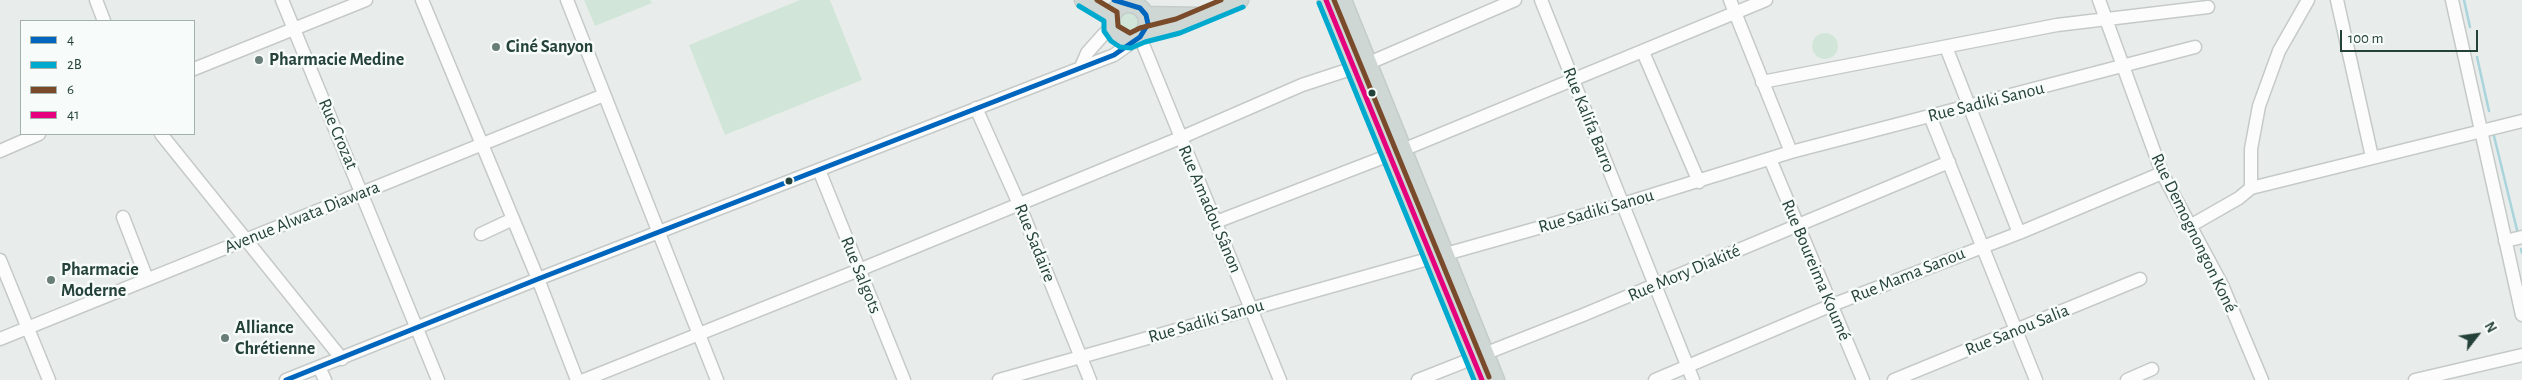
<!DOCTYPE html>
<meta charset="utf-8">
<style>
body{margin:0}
#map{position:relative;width:2522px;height:380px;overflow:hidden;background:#e8edeb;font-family:"Alegreya Sans",sans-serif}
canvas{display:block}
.legend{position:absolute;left:20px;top:20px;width:175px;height:115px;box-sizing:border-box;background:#f7fbf9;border:1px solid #a3b1ad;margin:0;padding:6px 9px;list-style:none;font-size:15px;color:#24423a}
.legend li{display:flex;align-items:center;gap:10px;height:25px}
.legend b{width:25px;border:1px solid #a3b1ad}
.north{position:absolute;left:2452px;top:310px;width:50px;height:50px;-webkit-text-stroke:4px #f7fbf9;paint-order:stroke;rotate:60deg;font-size:14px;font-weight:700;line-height:20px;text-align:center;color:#24423a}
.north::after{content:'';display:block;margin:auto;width:18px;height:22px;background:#24423a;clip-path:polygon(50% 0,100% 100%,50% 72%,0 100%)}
.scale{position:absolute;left:2340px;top:30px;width:138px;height:22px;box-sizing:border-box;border:2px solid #24423a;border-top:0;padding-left:6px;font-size:15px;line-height:18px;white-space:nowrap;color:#24423a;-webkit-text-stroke:4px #f7fbf9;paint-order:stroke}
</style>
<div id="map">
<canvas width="2522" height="380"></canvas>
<ul class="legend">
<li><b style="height:6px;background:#0065bd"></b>4</li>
<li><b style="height:6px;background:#00a9ce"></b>2B</li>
<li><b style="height:6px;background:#7a4b2a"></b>6</li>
<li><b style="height:6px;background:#e5007d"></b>41</li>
</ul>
<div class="north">N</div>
<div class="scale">100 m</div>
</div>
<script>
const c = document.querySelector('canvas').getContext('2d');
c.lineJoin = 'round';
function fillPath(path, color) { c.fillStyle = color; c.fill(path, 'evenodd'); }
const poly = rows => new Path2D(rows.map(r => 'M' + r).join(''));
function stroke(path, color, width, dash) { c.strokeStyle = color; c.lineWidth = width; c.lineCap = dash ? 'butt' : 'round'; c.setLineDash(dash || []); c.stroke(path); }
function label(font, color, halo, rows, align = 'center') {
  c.font = font + ' "Alegreya Sans",sans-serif'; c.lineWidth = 5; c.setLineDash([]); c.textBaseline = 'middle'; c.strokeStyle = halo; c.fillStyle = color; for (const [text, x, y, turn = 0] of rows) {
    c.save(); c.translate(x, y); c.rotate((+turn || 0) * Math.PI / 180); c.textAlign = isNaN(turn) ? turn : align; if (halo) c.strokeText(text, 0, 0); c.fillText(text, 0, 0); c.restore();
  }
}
const green = poly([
 [584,0,650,0,652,3,595,26],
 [800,0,830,0,862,80,725,135,689,45],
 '1115 21a14 14 0 1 1 28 0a14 14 0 1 1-28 0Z',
 '1812 46a13 13 0 1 1 26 0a13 13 0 1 1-26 0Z'
]);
const stream = poly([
 [2464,0,2470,27],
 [2477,57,2489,111],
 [2494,136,2517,230],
 [2521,249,2522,253]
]);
const minor = poly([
 [96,0,104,21],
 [282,0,438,380],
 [422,0,538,279,577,380],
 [567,0,717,380],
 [1541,0,1693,380],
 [1730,0,1791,152],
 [2099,0,2162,173,2222,285,2262,380],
 [2337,0,2372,157],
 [2452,0,2522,315],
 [1140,37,1280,380],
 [1946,47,2019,233],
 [1643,52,1699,182],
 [1081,67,1087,53,1103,35,1111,28],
 [194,69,366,0],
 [1762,82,2057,25,2208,7],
 [976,108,1019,204,1090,380],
 [1930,116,2036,380],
 [161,134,342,359],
 [0,151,39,134],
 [1770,159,1863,380],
 [819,170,904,380],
 [2251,188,2251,149,2259,106,2279,51,2308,0],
 [123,217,147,279],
 [1216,222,1405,149,1766,0],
 [2190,226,2239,198,2251,188,2522,121],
 [481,234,513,219],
 [2505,241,2522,237],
 [0,260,49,380],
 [0,339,604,95],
 [319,367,325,380],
 [286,380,538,279,1114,55,1135,40],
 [584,380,859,270,1180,138,1302,85,1369,63,1515,0],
 [999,380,1623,204,1791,152,2195,47],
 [1418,380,1583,315,1949,162],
 [1655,380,1832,305,2019,233,2162,173],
 [1894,380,2140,279],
 [2127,380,2152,369],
 [2415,380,2522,355]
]);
const major = poly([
 [1083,0,1111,17],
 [1326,0,1482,380],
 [1343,0,1496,380],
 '1111 22a18 18 0 1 1 36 0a18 18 0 1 1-36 0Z',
 [1146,15,1200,16],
 [1142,35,1178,26,1240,0]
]);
const bus1 = poly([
 [286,380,538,279,1114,55,1140,37,1148,24,1146,15,1140,8,1114,0]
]);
const bus2 = poly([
 [1319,3,1474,380],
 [1079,6,1104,21,1104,31,1111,41,1120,47,1131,48,1145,42,1180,33,1243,7]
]);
const bus3 = poly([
 [1097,0,1117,12,1118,26,1130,33,1140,28,1176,19,1221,0],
 [1334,0,1489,377]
]);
const bus4 = poly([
 [1326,0,1482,380]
]);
const markers = [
 [496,47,5,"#697e78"],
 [259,60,5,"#697e78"],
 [1372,93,4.5,"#24423a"],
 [789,181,4.5,"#24423a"],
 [51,280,5,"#697e78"],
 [225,338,5,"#697e78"]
];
const poiNames = [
 ["Ciné Sanyon",506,47],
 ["Pharmacie Medine",269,60],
 ["Pharmacie",61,270],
 ["Moderne",61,291],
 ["Alliance",235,328],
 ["Chrétienne",235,349]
];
const streetNames = [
 ["Rue Sadiki Sanou",1986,102,-14],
 ["Rue Kalifa Barro",1589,120,68],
 ["Rue Crozat",338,134,67],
 ["Rue Amadou Sânon",1210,209,67],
 ["Rue Sadiki Sanou",1596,211,-16],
 ["Avenue Alwata Diawara",302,217,-22],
 ["Rue Demognongon Koné",2194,233,64],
 ["Rue Sadaire",1035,243,68],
 ["Rue Boureima Koumé",1816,270,67],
 ["Rue Mory Diakité",1684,273,-23],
 ["Rue Salgots",861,275,68],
 ["Rue Mama Sanou",1908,275,-22],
 ["Rue Sadiki Sanou",1206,321,-16],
 ["Rue Sanou Salia",2017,330,-22]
];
fillPath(green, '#d1e6d8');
stroke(stream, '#a9d4db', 2.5);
stroke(minor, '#c5cac8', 15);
stroke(major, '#c3ccc9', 19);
stroke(minor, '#fcfcfc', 12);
stroke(major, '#cfd7d5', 16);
stroke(bus1, '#0065bd', 5);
stroke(bus2, '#00a9ce', 5);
stroke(bus3, '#7a4b2a', 5);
stroke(bus4, '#e5007d', 5);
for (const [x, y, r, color] of markers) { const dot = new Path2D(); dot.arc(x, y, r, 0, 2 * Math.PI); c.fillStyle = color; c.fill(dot); stroke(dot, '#f7fbf9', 2); }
label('bold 18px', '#24423a', '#f7fbf9', poiNames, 'left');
label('18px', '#24423a', '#f7fbf9', streetNames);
</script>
